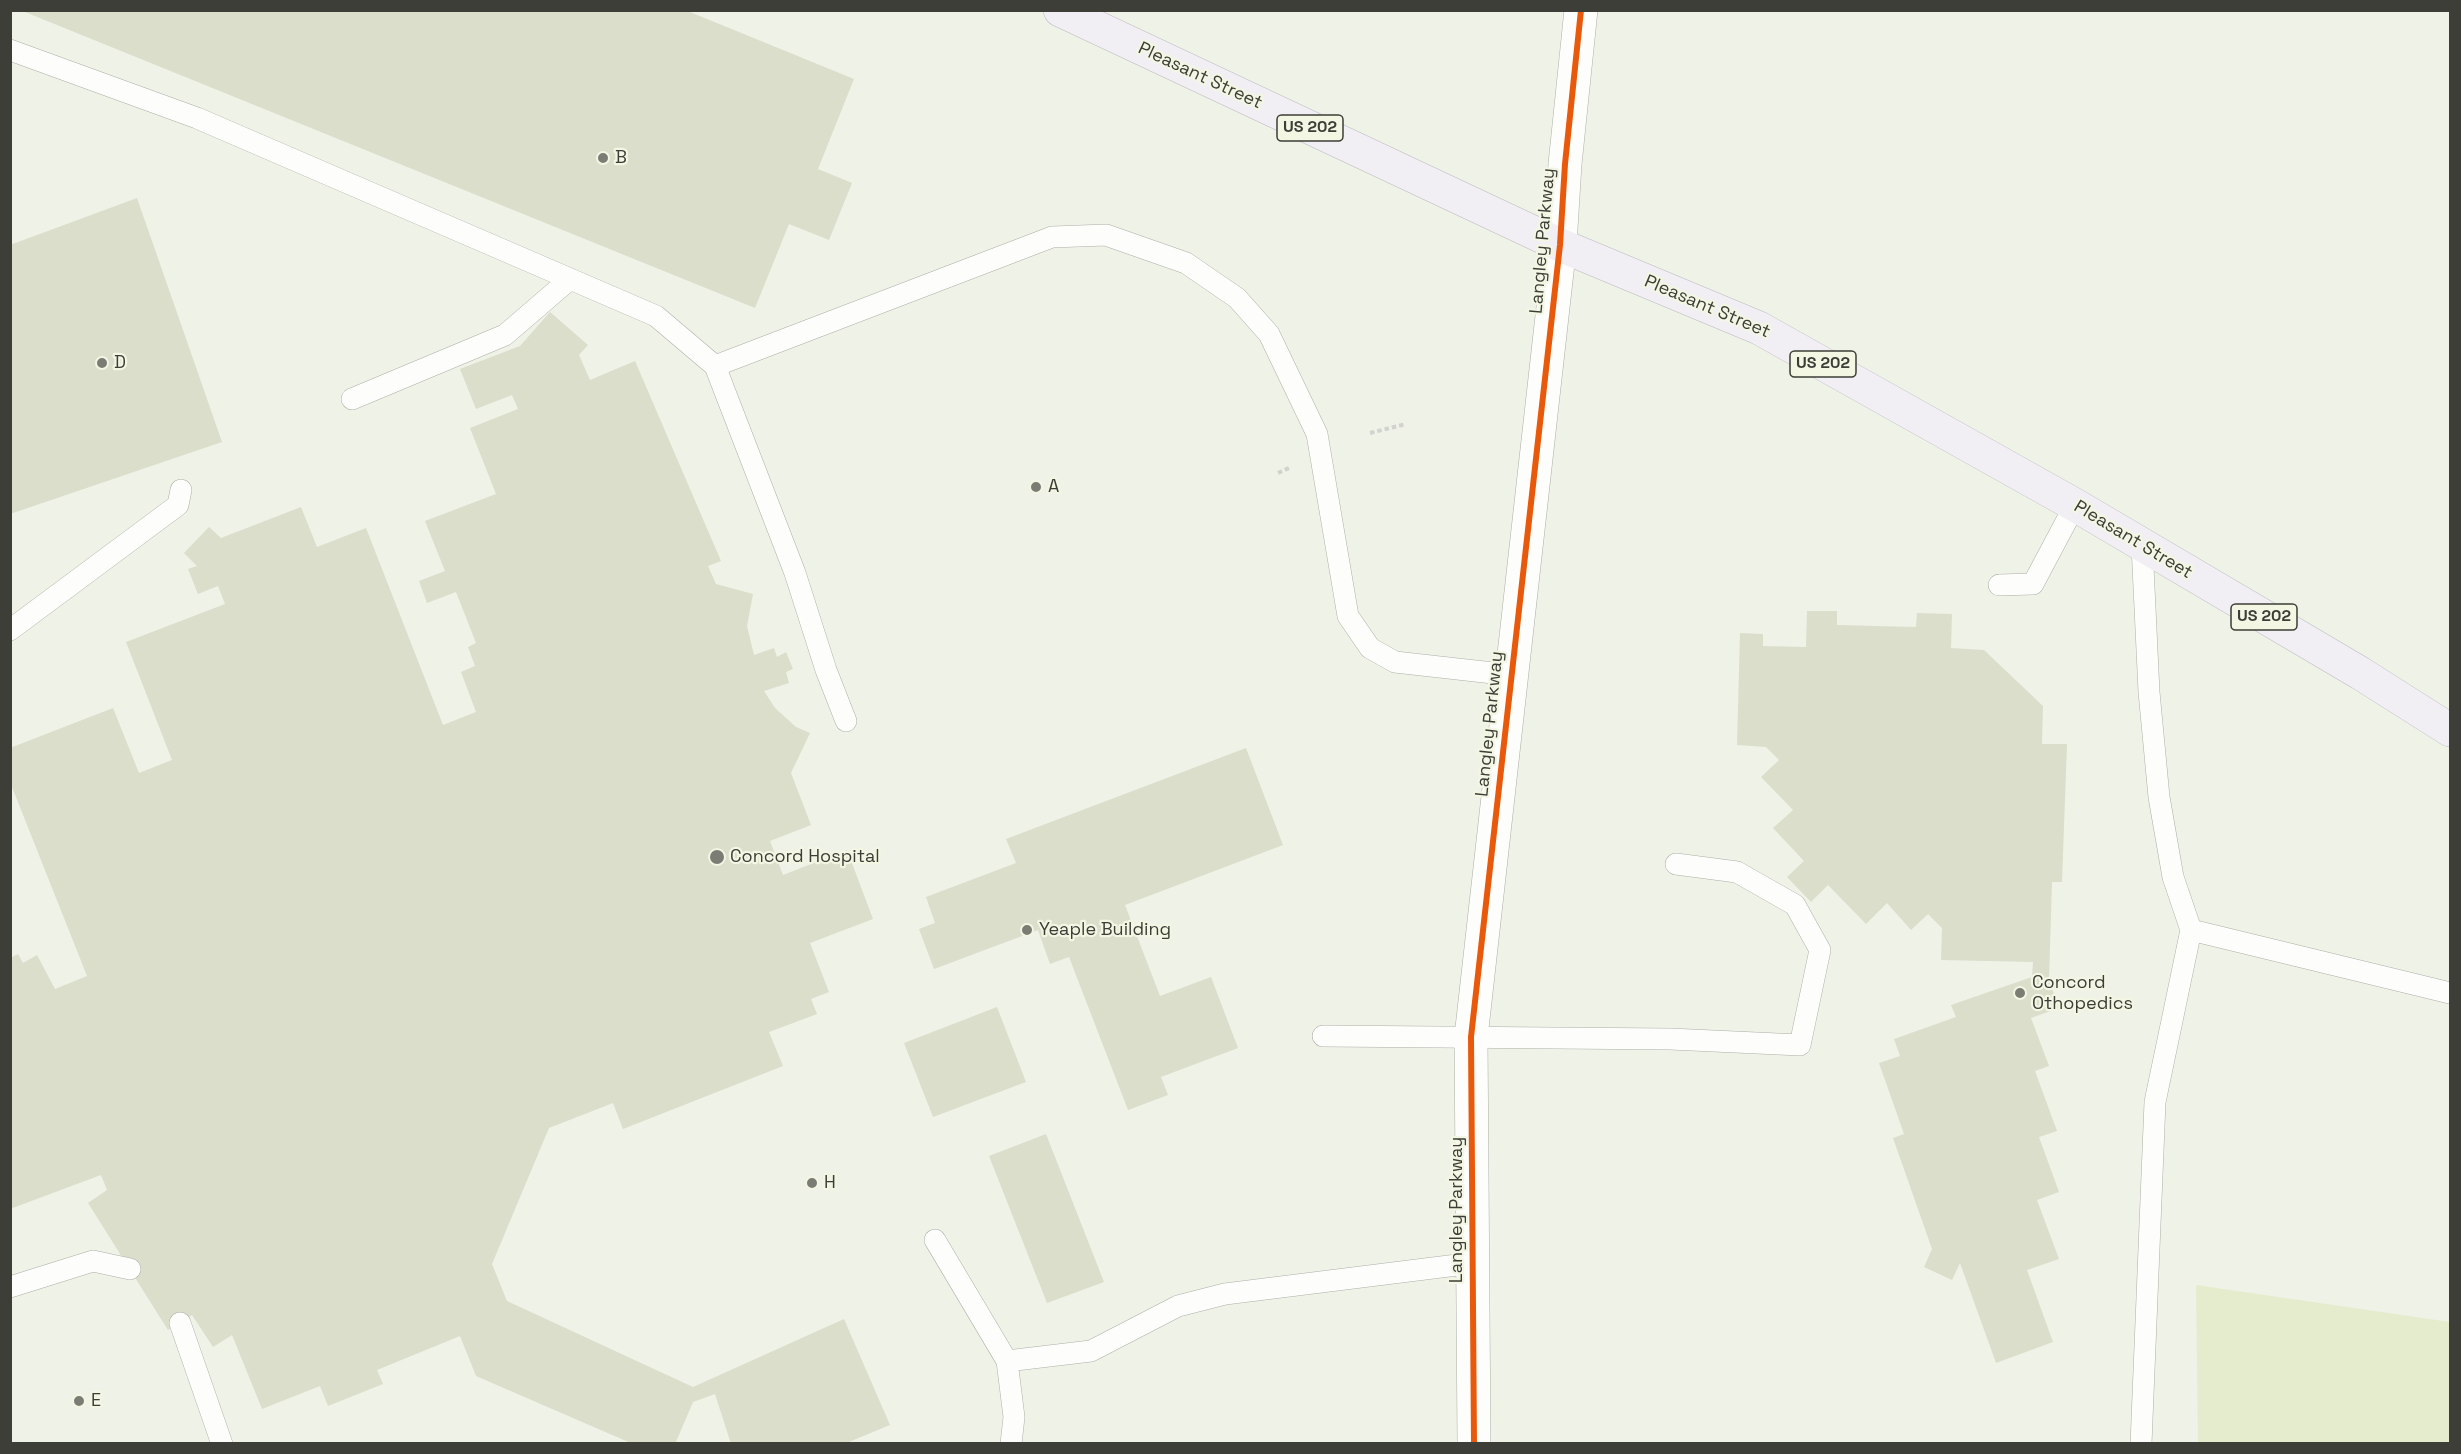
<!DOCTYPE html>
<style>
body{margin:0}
#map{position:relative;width:2461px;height:1454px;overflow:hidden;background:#eff2e7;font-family:"Space Grotesk",sans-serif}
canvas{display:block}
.frame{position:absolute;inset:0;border:12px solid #3c3e37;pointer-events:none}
</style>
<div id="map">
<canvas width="2461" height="1454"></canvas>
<div class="frame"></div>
</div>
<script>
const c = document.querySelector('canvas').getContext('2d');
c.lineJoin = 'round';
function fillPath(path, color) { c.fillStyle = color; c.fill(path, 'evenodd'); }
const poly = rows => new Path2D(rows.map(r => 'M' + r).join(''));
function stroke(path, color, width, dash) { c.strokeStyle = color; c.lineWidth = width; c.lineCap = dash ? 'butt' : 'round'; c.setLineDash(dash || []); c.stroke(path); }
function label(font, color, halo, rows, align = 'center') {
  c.font = font + ' "Space Grotesk",sans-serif'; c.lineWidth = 4.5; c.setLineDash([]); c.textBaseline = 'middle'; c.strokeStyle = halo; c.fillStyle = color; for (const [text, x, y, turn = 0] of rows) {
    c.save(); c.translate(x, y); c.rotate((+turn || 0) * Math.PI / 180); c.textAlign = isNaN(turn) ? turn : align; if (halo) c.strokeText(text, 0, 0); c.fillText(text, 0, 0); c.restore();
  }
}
const green = poly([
 [2196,1285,2450,1322,2450,1443,2198,1443]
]);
const building = poly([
 [20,10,685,10,854,79,818,169,852,183,829,240,789,224,755,308],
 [137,198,222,442,10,514,10,245],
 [550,312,588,345,579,355,590,380,635,361,721,561,708,566,716,584,753,594,747,626,754,655,774,648,777,657,786,652,793,669,786,672,789,683,764,691,775,708,796,727,810,733,791,773,811,825,770,841,783,875,847,850,873,919,810,943,829,992,811,999,817,1014,769,1032,783,1066,623,1129,613,1103,549,1128,492,1264,507,1301,693,1387,844,1319,890,1425,844,1444,731,1444,715,1394,693,1402,675,1444,633,1444,476,1376,460,1336,377,1370,383,1384,328,1406,320,1386,262,1409,232,1335,213,1347,192,1315,168,1330,88,1203,107,1190,101,1175,10,1209,10,958,18,954,23,963,37,955,55,989,87,976,10,782,10,748,113,708,139,773,172,760,126,642,225,604,218,586,198,594,188,569,197,566,184,553,209,527,221,538,301,507,317,547,366,528,443,725,476,712,461,672,475,666,468,647,476,643,456,592,427,603,419,581,445,571,425,521,496,494,470,428,518,409,512,395,476,409,460,369,520,346],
 [1807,611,1837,611,1837,625,1916,627,1917,613,1952,614,1951,648,1984,650,2043,706,2042,744,2067,744,2062,882,2052,882,2049,980,2059,1008,2031,1018,2049,1066,2035,1071,2057,1131,2039,1137,2059,1192,2037,1200,2059,1259,2027,1270,2053,1342,1996,1363,1960,1263,1952,1280,1924,1267,1932,1249,1893,1138,1904,1134,1879,1063,1900,1056,1894,1039,1956,1017,1951,1005,2032,977,2033,962,1941,960,1942,928,1928,914,1911,930,1887,903,1866,924,1828,885,1811,902,1787,877,1804,861,1773,828,1793,810,1761,777,1779,760,1766,747,1737,745,1740,633,1763,634,1763,646,1806,647],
 [1246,748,1283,845,1125,905,1160,996,1211,977,1238,1048,1161,1077,1168,1095,1128,1110,1069,957,1050,964,1038,930,934,969,919,929,935,923,926,897,1016,863,1006,839],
 [997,1007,1026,1082,933,1117,904,1043],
 [1046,1134,1104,1282,1047,1303,989,1156]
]);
const path = poly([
 [1370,433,1406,424],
 [1278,473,1291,467]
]);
const service = poly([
 [10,50,197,118,656,316,715,366,795,573,826,670,846,721],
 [715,366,1052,237,1106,235,1186,263,1237,298,1269,334,1317,434,1348,616,1370,648,1395,662,1511,675],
 [352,399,505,335,570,279],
 [2142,545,2149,692,2159,797,2173,877,2191,930,2450,993],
 [1999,585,2033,584,2075,505],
 [10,630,178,505,181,490],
 [1323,1036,1670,1039,1800,1045,1820,950,1795,905,1737,872,1676,864],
 [935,1240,1007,1361,1014,1417,1011,1444],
 [10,1287,93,1261,130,1269],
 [180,1323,222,1444],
 [1007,1361,1091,1351,1178,1306,1225,1294,1473,1263],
 [2141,1444,2155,1102,2191,930]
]);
const minor = poly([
 [1474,1444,1471,1037,1560,245]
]);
const tertiary = poly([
 [1560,245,1565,164,1581,10]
]);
const primary = poly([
 [1060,10,1560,245,1759,328,2075,505,2360,673,2450,730]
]);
const cycleway = poly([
 [1474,1444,1471,1037,1560,245,1565,164,1581,10]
]);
const markers = [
 [603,158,6,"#7b7d75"],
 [102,363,6,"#7b7d75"],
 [1036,487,6,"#7b7d75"],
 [717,857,8,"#7b7d75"],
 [1027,930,6,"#7b7d75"],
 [2020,993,6,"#7b7d75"],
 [812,1183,6,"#7b7d75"],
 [79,1401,6,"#7b7d75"]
];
const shields = [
 [1310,128,66],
 [1823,364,66],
 [2264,617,66]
];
const shieldNames = [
 ["US 202",1310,128],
 ["US 202",1823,364],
 ["US 202",2264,617]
];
const streetNames = [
 ["Pleasant Street",1200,76,25],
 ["Langley Parkway",1543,241,-85],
 ["Pleasant Street",1707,307,23],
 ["Pleasant Street",2133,540,31],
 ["Langley Parkway",1490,724,-84],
 ["Langley Parkway",1457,1210,-90]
];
const poiNames = [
 ["B",615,158],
 ["D",114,363],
 ["A",1048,487],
 ["Concord Hospital",730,857],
 ["Yeaple Building",1039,930],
 ["Concord",2032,983],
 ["Othopedics",2032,1004],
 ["H",824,1183],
 ["E",91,1401]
];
fillPath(green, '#e5eccd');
fillPath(building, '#dadecb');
stroke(service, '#adafa7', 22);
stroke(minor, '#adafa7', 34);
stroke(tertiary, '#adafa7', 34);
stroke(primary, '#bcbabe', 34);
stroke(path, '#d2d3cf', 4, [4.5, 3]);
stroke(service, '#fdfdfb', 21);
stroke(minor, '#fdfdfb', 33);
stroke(tertiary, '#fdfdfb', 33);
stroke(primary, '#f1eff3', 33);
stroke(cycleway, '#e8590c', 6);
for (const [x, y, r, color] of markers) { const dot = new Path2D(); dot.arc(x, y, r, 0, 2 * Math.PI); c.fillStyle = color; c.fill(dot); stroke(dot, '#f2f6e3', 2); }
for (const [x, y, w] of shields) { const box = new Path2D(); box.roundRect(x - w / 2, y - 13, w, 26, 4.5); c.fillStyle = '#f2f6e3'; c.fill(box); stroke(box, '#3c3e37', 1.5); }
label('bold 16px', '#3c3e37', null, shieldNames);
label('18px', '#3c3e37', '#f2f6e3', streetNames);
label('18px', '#3c3e37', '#f2f6e3', poiNames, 'left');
</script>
